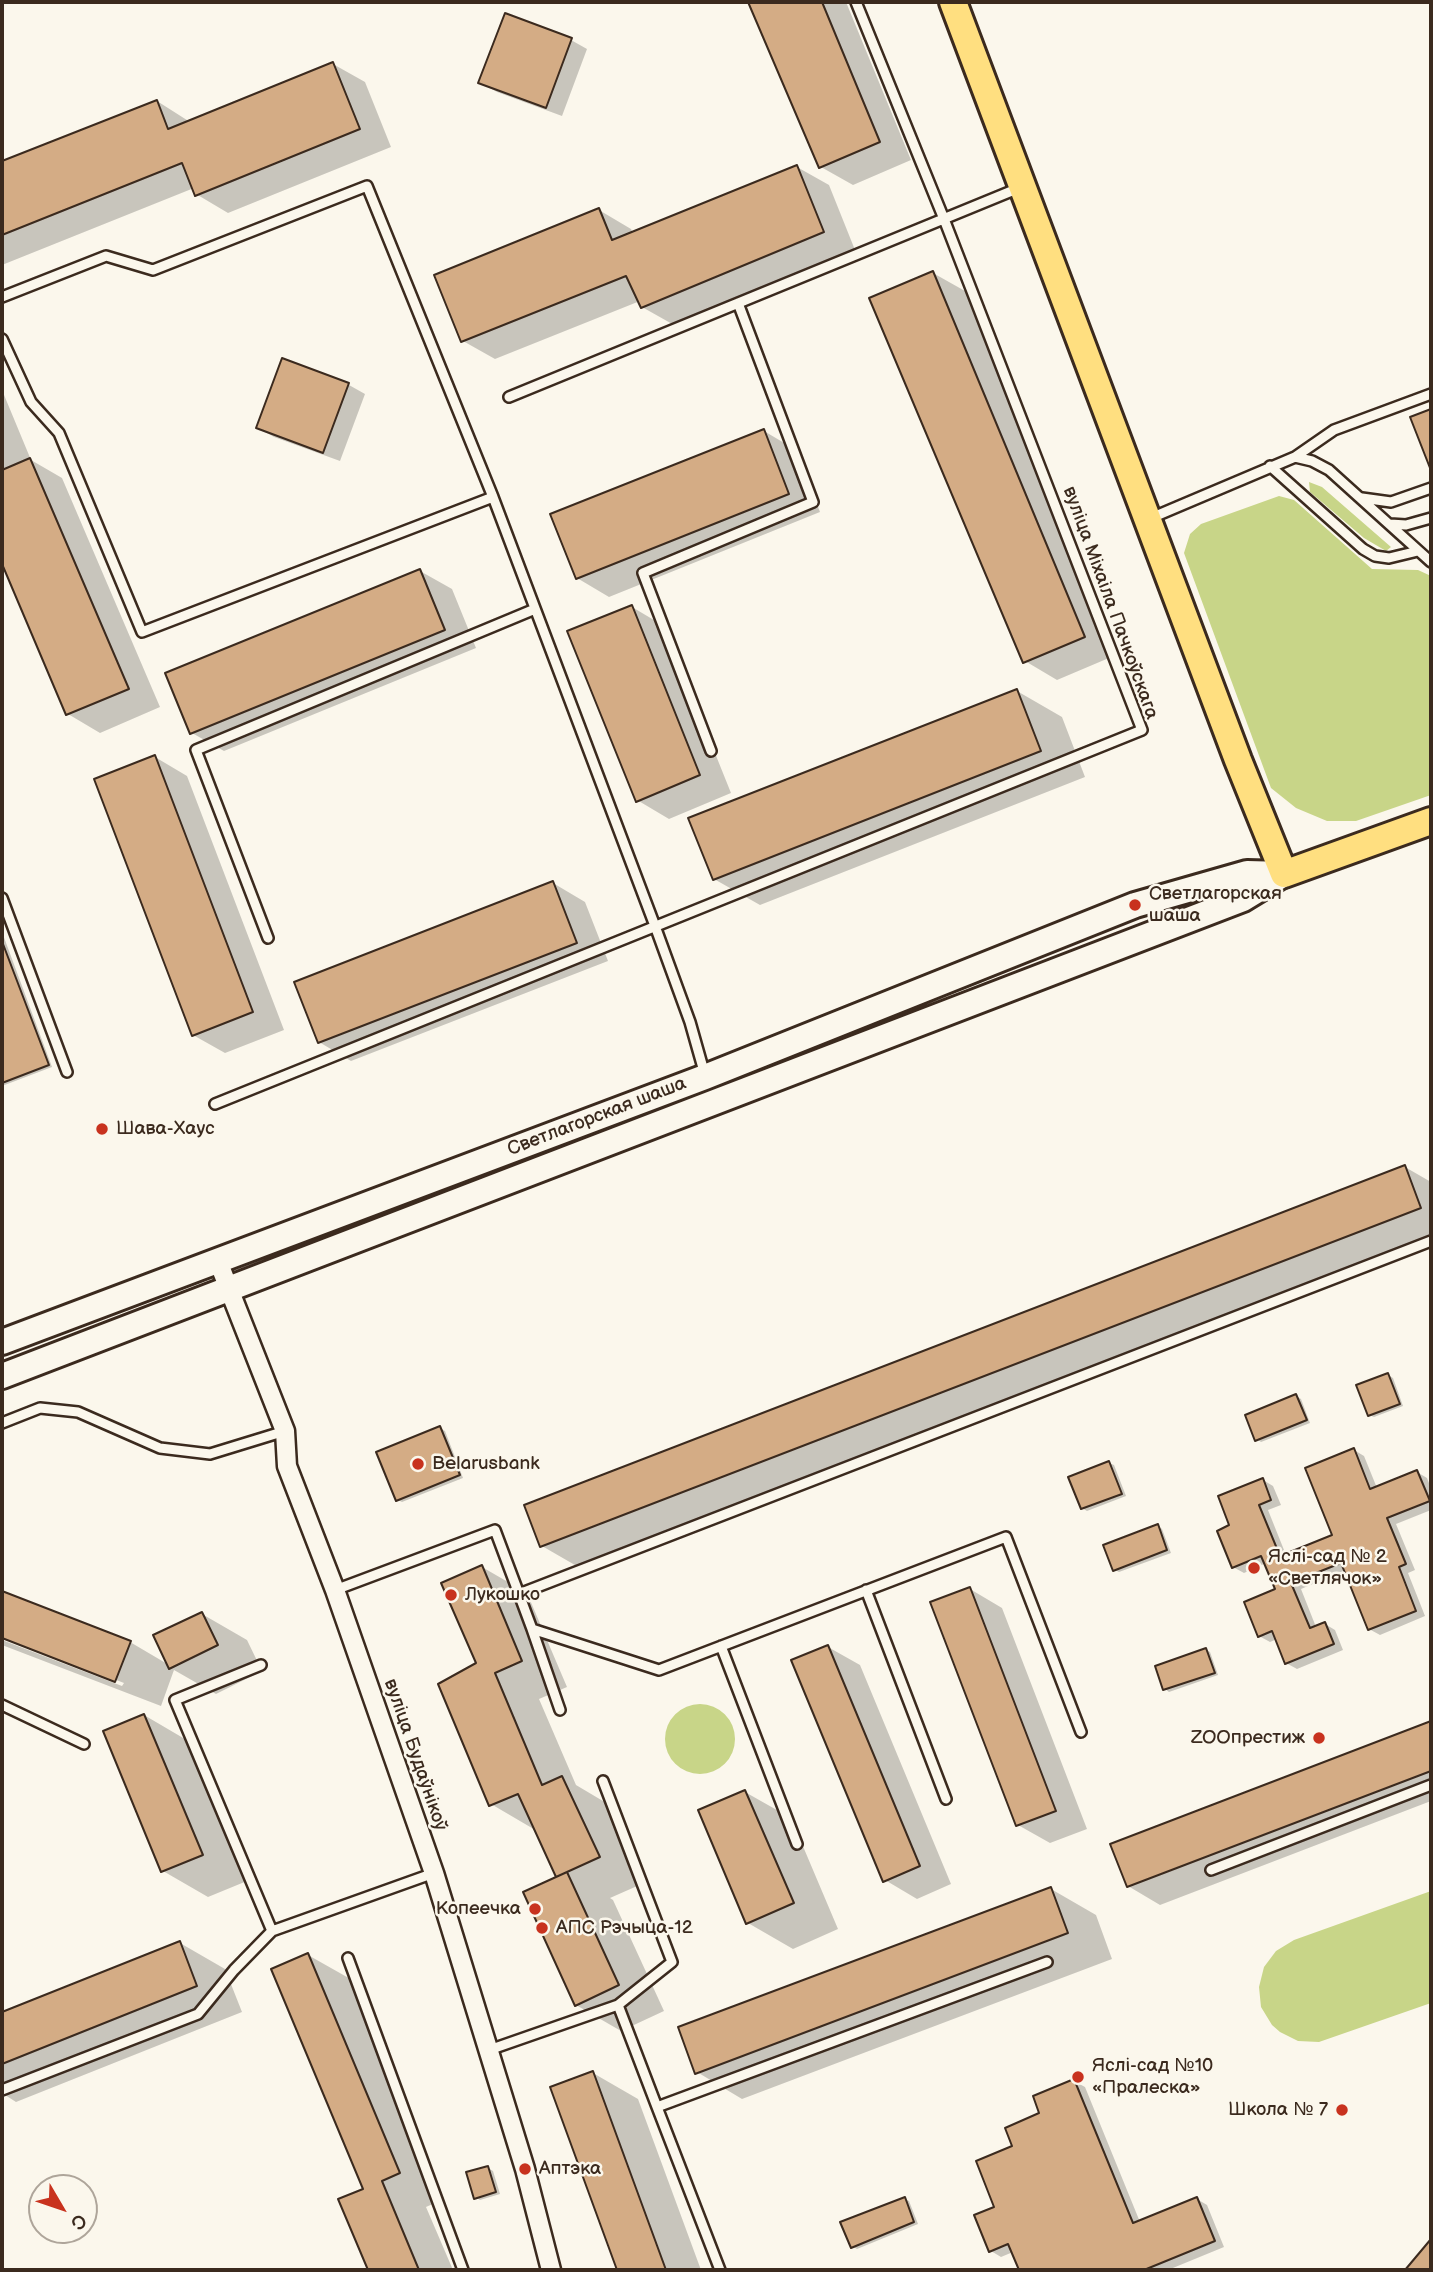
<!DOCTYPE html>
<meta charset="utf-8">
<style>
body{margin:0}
#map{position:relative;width:1433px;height:2272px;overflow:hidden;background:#fbf7ec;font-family:"Balsamiq Sans",sans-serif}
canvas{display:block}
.frame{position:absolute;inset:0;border:4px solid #3b2a1e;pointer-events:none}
.north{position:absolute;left:28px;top:2174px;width:70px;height:70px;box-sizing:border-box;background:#fbf7ec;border:2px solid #aea59a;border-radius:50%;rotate:129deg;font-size:19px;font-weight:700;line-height:28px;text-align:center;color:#3b2a1e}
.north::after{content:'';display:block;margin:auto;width:24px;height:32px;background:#c8321e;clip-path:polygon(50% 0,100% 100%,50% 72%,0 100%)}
</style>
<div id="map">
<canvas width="1433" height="2272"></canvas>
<div class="frame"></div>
<div class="north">С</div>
</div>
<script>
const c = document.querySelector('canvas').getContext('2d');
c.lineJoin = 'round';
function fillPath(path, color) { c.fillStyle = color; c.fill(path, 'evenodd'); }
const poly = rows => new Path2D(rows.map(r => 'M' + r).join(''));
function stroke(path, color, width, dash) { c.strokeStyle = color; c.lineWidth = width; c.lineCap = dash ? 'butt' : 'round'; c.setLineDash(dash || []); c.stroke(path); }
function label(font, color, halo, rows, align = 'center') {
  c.font = font + ' "Balsamiq Sans",sans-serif'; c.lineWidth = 5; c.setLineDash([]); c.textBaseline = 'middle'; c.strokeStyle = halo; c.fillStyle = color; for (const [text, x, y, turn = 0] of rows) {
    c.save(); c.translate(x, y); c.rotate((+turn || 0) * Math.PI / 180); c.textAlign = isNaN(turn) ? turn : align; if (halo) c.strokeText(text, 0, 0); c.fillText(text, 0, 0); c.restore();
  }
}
const green = poly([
 [1309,482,1322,487,1391,547,1386,551,1364,538,1310,492],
 [1279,496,1294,500,1372,569,1418,570,1431,576,1431,795,1356,821,1327,821,1296,808,1271,788,1184,553,1190,534,1201,524],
 '665 1739a35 35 0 1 1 70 0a35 35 0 1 1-70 0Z',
 [1431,1891,1431,2003,1319,2042,1298,2041,1280,2032,1272,2025,1261,2007,1259,1987,1264,1967,1276,1951,1294,1940]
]);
const shadow = poly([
 [751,2,846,2,911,160,853,185,821,167],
 [571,40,587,49,562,116,497,92,481,83],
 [333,64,365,82,391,147,228,213,196,194,194,188,2,265,2,163,157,101,190,122],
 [797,167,829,185,855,250,674,325,642,307,640,301,495,359,463,341,599,210,631,229,633,233],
 [933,273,965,291,1116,655,1057,680,1025,661],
 [283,360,349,385,365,394,340,461,274,437,258,428],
 [2,390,31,460,62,478,160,707,100,733,68,714,2,559],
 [764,431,796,450,820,512,609,597,577,578],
 [420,571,452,589,476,648,224,751,192,733],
 [632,607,664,626,731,793,669,819,637,800],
 [1017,691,1062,717,1085,777,760,905,714,879],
 [155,757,187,776,284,1030,225,1053,193,1035],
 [553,883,585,902,608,961,351,1061,319,1042],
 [2,932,52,1067,2,1086],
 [1405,1167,1431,1182,1431,1247,587,1572,542,1546],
 [1388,1375,1393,1378,1403,1406,1374,1417,1369,1415],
 [1296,1396,1301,1399,1310,1423,1261,1442,1257,1439],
 [440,1428,445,1431,463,1478,402,1502,398,1500],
 [1354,1450,1364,1456,1377,1488,1417,1472,1427,1478,1431,1488,1431,1510,1396,1524,1415,1570,1408,1573,1425,1616,1380,1635,1369,1629,1346,1570,1301,1589,1316,1627,1325,1624,1335,1630,1343,1650,1297,1669,1286,1663,1277,1639,1270,1642,1259,1636,1277,1590,1266,1563,1244,1573,1233,1567,1232,1526,1263,1480,1273,1486,1281,1505,1268,1510,1286,1555,1334,1536],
 [1109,1463,1114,1465,1126,1496,1087,1511,1082,1508],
 [1158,1526,1162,1529,1171,1553,1119,1572,1115,1570],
 [482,1567,527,1593,567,1687,539,1699,576,1785,608,1804,644,1883,610,1898,613,1900,664,2011,621,2031,576,2005,560,1877,537,1831,491,1804,478,1664],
 [970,1589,1002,1608,1087,1829,1050,1843,1018,1825],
 [2,1593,130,1642,169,1665,202,1614,247,1640,262,1671,216,1694,174,1670,161,1706,2,1645,2,1640,122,1686,124,1683,2,1636],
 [828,1647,860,1665,951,1884,917,1899,885,1880],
 [1206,1650,1210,1652,1218,1675,1169,1692,1165,1689],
 [144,1715,190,1742,247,1881,208,1897,163,1871],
 [1431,1723,1431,1801,1160,1905,1128,1886,1113,1845],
 [745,1792,791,1818,838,1929,793,1949,748,1923],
 [1051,1889,1096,1915,1112,1959,742,2099,697,2072],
 [180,1943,225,1969,242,2012,16,2102,2,2093,2,2013],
 [308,1955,354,1981,444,2199,426,2207,453,2270,370,2270,341,2200,365,2190],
 [593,2073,638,2099,701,2270,619,2270,552,2088],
 [1074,2081,1085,2087,1140,2222,1197,2199,1207,2205,1224,2247,1168,2270,1020,2270,1013,2252,1001,2257,991,2251,997,2208,1015,2147,1042,2114],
 [488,2168,493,2171,500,2194,480,2200,476,2197],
 [904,2199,909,2201,918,2224,857,2249,852,2246]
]);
const building = poly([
 [748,2,822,2,880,142,819,168,748,2],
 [505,13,572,38,546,108,478,83,505,13],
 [333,62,360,129,195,196,182,163,2,235,2,161,157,100,168,129,333,62],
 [797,165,824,232,641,308,626,276,461,342,434,275,599,208,612,240,797,165],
 [933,271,1085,637,1023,663,869,298,933,271],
 [282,358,349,383,323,453,256,428,282,358],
 [1431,409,1431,467,1430,468,1410,417,1431,409],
 [764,429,789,494,576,579,550,514,764,429],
 [30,458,129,689,66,715,2,564,2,470,30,458],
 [420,569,445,630,190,734,165,673,420,569],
 [632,605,700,775,636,802,567,631,632,605],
 [1017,689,1041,751,713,880,688,818,1017,689],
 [155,755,253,1012,192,1036,94,779,155,755],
 [553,881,577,943,318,1043,294,982,553,881],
 [2,944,3,944,49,1065,2,1083,2,944],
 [1405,1165,1421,1208,540,1547,524,1505,1405,1165],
 [1388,1373,1400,1404,1368,1416,1356,1385,1388,1373],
 [1296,1394,1307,1420,1255,1441,1245,1415,1296,1394],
 [440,1426,460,1475,396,1501,376,1452,440,1426],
 [1354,1448,1370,1489,1417,1470,1430,1501,1387,1518,1406,1564,1399,1567,1416,1611,1368,1630,1341,1563,1291,1583,1310,1628,1325,1622,1334,1644,1285,1664,1272,1631,1258,1637,1244,1602,1275,1589,1261,1556,1232,1568,1217,1531,1229,1525,1218,1496,1263,1478,1271,1500,1259,1505,1280,1556,1332,1535,1305,1468,1354,1448],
 [1109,1461,1122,1494,1081,1509,1068,1477,1109,1461],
 [1158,1524,1167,1550,1113,1571,1103,1545,1158,1524],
 [482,1565,522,1661,495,1673,542,1785,562,1776,600,1857,556,1877,518,1794,489,1806,438,1684,476,1663,441,1583,482,1565],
 [970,1587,1056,1811,1016,1826,930,1602,970,1587],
 [2,1591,131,1641,115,1682,2,1638,2,1591],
 [202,1612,218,1645,169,1669,153,1635,202,1612],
 [828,1645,920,1866,883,1882,791,1660,828,1645],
 [1206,1648,1215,1673,1163,1690,1155,1666,1206,1648],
 [144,1714,203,1855,161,1872,103,1731,144,1714],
 [1431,1721,1431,1771,1127,1887,1110,1844,1431,1721],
 [745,1790,794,1903,746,1924,698,1810,745,1790],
 [567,1872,619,1985,575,2006,523,1892,567,1872],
 [1051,1887,1068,1933,695,2074,678,2027,1051,1887],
 [180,1941,197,1986,2,2064,2,2012,180,1941],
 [308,1953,400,2173,382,2181,419,2270,368,2270,338,2199,363,2189,271,1969,308,1953],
 [593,2071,666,2270,617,2270,550,2087,593,2071],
 [1074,2079,1133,2223,1197,2197,1215,2241,1144,2270,1019,2270,1008,2244,989,2252,974,2215,994,2207,976,2161,1012,2146,1005,2128,1039,2113,1033,2096,1074,2079],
 [488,2166,496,2192,474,2199,466,2172,488,2166],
 [905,2197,914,2222,851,2248,840,2222,905,2197],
 [1431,2239,1431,2270,1405,2270,1431,2239]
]);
const service = poly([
 [2,297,106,256,153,270,367,186,493,497,655,926,690,1022,705,1075],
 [2,339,31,402,59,433,142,632,493,497],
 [509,397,1019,188],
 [1295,457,1334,430,1431,394],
 [1270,466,1363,549,1375,556,1389,558,1418,551],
 [1362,498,1391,502,1431,488],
 [1151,518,1295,457,1312,461,1329,470,1431,562],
 [1390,524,1406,525,1431,518],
 [711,751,643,573,813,502,738,303],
 [2,898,67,1072],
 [268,938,196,750,535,609],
 [215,1104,1142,730,944,219,856,2],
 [2,1423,40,1408,78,1412,160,1448,210,1454,285,1431],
 [335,1590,495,1530,519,1594,1431,1241],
 [866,1590,946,1799],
 [519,1594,532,1629,659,1670,1006,1537,1081,1732],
 [532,1629,560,1710],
 [721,1646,797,1844],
 [261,1665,175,1700,272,1931],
 [2,1705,84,1744],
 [1211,1870,1431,1785],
 [348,1958,463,2270],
 [618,2005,657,2107,1047,1962],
 [489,2050,618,2005,672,1962,603,1781],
 [2,2090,198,2014,234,1970,272,1931,434,1873],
 [657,2107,720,2270]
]);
const minor = poly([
 [218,1261,285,1431,287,1466,335,1590,434,1873,525,2169,551,2270]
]);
const secondary = poly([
 [2,1342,705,1077,1135,905,1247,873,1284,874],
 [2,1376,1243,899,1284,874]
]);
const primary = poly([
 [953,2,1238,760,1284,874,1431,821]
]);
const markers = [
 [1135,905,7,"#c8321e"],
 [102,1129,7,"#c8321e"],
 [418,1464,7,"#c8321e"],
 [1254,1568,7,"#c8321e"],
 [451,1595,7,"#c8321e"],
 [1319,1738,7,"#c8321e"],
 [535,1909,7,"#c8321e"],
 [542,1928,7,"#c8321e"],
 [1078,2077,7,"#c8321e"],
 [1342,2110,7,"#c8321e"],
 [525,2169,7,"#c8321e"]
];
const streetNames = [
 ["вуліца Міхаіла Пачкоўскага",1110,603,70],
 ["Светлагорская шаша",597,1117,-21],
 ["вуліца Будаўнікоў",415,1755,71]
];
const poiNames = [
 ["Светлагорская",1149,894],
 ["шаша",1149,916],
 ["Шава-Хаус",116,1129],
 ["Belarusbank",432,1464],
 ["Яслі-сад № 2",1268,1557],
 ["«Светлячок»",1268,1579],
 ["Лукошко",465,1595],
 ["ZOOпрестиж",1305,1738,"right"],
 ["Копеечка",521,1909,"right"],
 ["АПС Рэчыца-12",556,1928],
 ["Яслі-сад №10",1092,2066],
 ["«Пралеска»",1092,2088],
 ["Школа № 7",1328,2110,"right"],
 ["Аптэка",539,2169]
];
fillPath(green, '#c8d588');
fillPath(shadow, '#0003');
fillPath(building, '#d4ac85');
stroke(building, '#3b2a1e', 2);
stroke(service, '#3b2a1e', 14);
stroke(minor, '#3b2a1e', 23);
stroke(secondary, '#3b2a1e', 30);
stroke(primary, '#3b2a1e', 32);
stroke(service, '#fbf7ec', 9);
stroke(minor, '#fbf7ec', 18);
stroke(secondary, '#fbf7ec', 24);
stroke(primary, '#ffdf80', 26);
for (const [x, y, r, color] of markers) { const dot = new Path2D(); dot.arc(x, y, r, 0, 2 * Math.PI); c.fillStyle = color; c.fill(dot); stroke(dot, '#fbf7ec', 2.5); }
label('19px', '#3b2a1e', '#fbf7ec', streetNames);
label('19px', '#3b2a1e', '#fbf7ec', poiNames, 'left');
</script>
